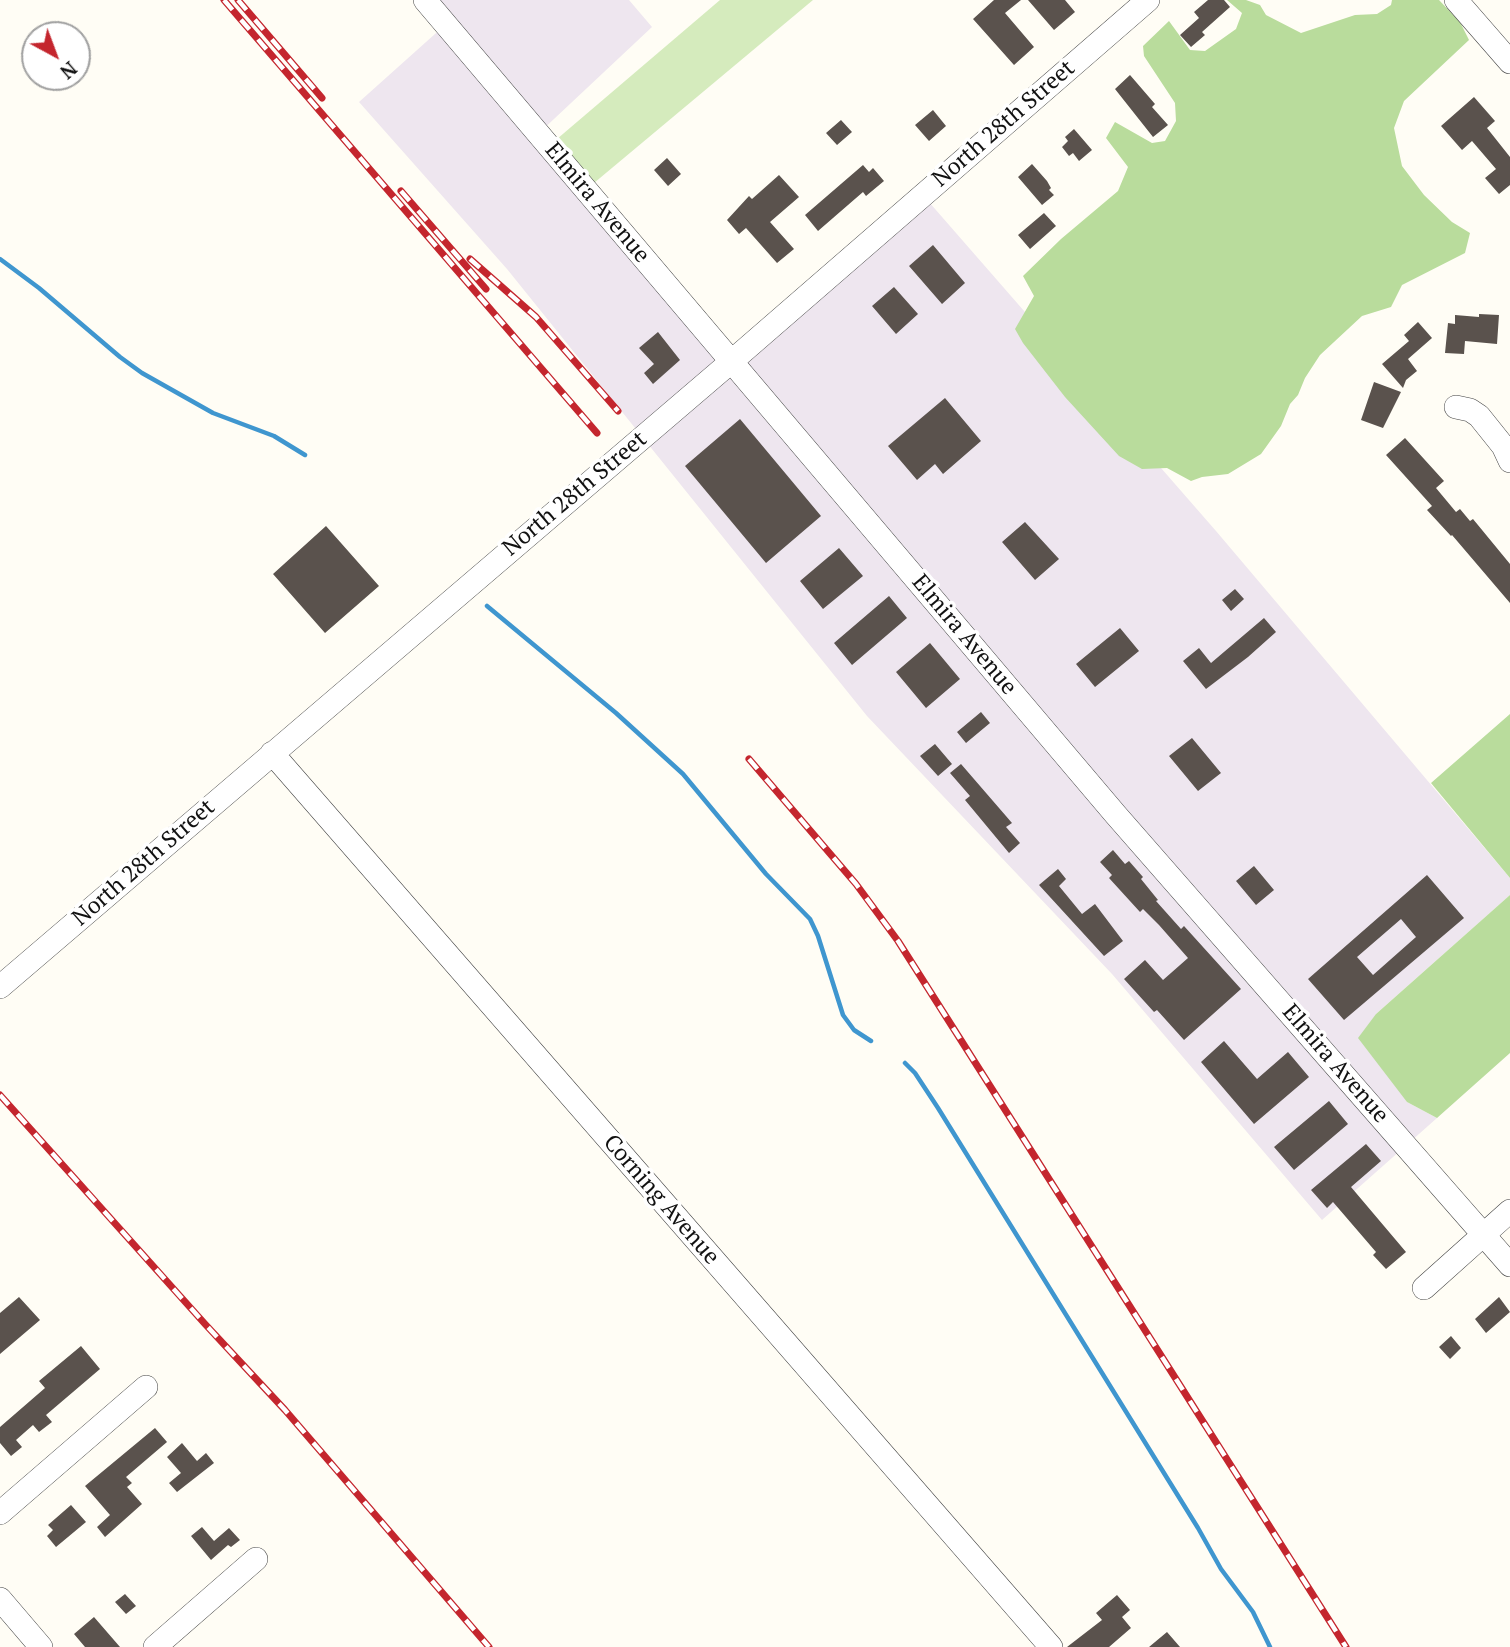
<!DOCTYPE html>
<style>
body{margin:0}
#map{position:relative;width:1510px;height:1647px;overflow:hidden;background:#fffdf5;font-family:"PT Serif",serif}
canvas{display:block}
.north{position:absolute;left:21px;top:21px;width:70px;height:70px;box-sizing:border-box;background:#fff;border:2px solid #a0a0a0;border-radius:50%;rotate:139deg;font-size:19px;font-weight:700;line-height:28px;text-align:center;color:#111}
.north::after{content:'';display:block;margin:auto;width:24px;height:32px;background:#c4262e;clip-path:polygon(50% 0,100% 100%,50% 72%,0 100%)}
</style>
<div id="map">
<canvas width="1510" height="1647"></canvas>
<div class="north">N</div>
</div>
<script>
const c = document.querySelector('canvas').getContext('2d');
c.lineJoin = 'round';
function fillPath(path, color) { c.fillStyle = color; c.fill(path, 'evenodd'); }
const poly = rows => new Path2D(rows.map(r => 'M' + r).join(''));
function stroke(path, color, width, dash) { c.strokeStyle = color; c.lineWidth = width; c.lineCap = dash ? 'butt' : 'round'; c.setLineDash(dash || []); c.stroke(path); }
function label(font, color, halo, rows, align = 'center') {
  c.font = font + ' "PT Serif",serif'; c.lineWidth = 7; c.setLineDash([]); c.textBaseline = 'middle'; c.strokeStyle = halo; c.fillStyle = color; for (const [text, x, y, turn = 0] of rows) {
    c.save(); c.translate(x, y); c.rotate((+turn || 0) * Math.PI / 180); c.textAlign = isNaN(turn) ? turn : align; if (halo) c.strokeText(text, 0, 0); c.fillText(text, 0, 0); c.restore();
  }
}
const industrial = poly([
 [425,0,629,0,652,27,538,134,731,360,922,194,1216,531,1510,878,1510,895,1376,1014,1407,1102,1437,1118,1322,1220,1112,974,867,716,507,269,359,102,445,25]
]);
const green = poly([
 [720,0,813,0,594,183,557,139]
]);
const forest = poly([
 [1227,0,1246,0,1260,5,1266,15,1301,33,1355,15,1377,14,1391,5,1392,0,1439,0,1460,22,1469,40,1404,101,1394,128,1402,166,1424,195,1452,222,1470,233,1465,253,1402,285,1391,307,1362,316,1320,355,1305,378,1298,395,1290,404,1281,426,1261,454,1228,474,1202,477,1191,481,1167,468,1142,469,1119,456,1065,397,1023,343,1015,329,1034,296,1023,276,1061,239,1118,191,1128,167,1106,138,1115,122,1152,143,1165,141,1176,121,1175,103,1144,56,1143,46,1169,21,1190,50,1205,51,1236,29,1242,13],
 [1510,714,1510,878,1431,783],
 [1510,895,1510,1053,1437,1118,1407,1102,1358,1038,1376,1014]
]);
const stream = poly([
 [0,259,39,288,120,357,142,373,213,413,274,436,305,455],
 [487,606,616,713,683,774,766,874,810,919,818,936,843,1015,854,1030,871,1041],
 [905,1063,915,1073,938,1108,1198,1528,1221,1569,1253,1612,1270,1647]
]);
const building = poly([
 [994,0,1021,0,1005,13,1034,47,1014,65,973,19],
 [1028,0,1065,0,1075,12,1054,30],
 [1208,0,1224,0,1230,7,1202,32,1205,35,1191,47,1180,35,1199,18,1194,12],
 [1130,75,1155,104,1152,107,1168,125,1153,137,1115,89],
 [1474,97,1495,121,1487,128,1510,157,1510,185,1499,194,1485,178,1496,169,1472,141,1462,150,1441,126],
 [933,110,946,126,929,141,915,125],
 [841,120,852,132,837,145,826,133],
 [1074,129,1092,150,1079,161,1073,153,1069,156,1062,147,1068,141,1065,137],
 [667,158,681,174,668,186,654,170],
 [1032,164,1047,181,1051,188,1049,190,1054,195,1042,205,1018,177],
 [863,165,869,172,873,168,884,181,866,196,863,192,818,231,805,215],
 [779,175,799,197,770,222,794,249,777,263,746,228,739,234,727,220,749,196,752,199],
 [1044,213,1056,226,1030,249,1018,235],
 [933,245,965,283,942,304,909,266],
 [894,287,918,314,896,334,872,306],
 [1479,314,1499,315,1497,344,1465,341,1464,354,1445,353,1448,323,1455,324,1455,315,1479,317],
 [1418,322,1432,338,1408,359,1417,371,1406,380,1403,388,1382,364,1409,341,1404,335],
 [658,332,680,360,653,384,644,373,654,364,639,348],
 [1374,382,1401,392,1383,428,1361,420],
 [945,398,981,441,943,474,935,464,917,480,888,446],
 [740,419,821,516,766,563,685,466],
 [1405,438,1444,481,1436,488,1456,512,1460,509,1470,521,1473,519,1510,564,1510,603,1452,535,1451,536,1427,510,1432,506,1386,455],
 [1025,522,1059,559,1035,580,1002,542],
 [326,526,379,586,325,633,273,574],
 [839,548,863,576,823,609,800,581],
 [1235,589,1244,599,1231,611,1222,600],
 [889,596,907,618,852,665,834,643],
 [1264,618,1276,632,1248,657,1206,689,1183,661,1199,648,1211,663],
 [1120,628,1139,651,1095,687,1076,664],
 [930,643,960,679,926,708,896,672],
 [981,712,990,723,966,743,957,732],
 [1192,738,1221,773,1198,791,1169,756],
 [935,744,952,764,938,776,920,756],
 [961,764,1012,823,1006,827,1020,843,1009,853,965,800,970,796,950,773],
 [1113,850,1125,864,1129,861,1143,877,1141,879,1158,900,1156,901,1181,929,1184,926,1241,989,1184,1040,1157,1010,1154,1012,1124,979,1145,960,1163,980,1188,958,1159,925,1143,909,1140,912,1109,878,1112,875,1100,862],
 [1254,866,1274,890,1256,905,1236,881],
 [1058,869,1066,879,1059,886,1082,914,1095,904,1123,941,1104,956,1039,885],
 [1427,875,1464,918,1344,1020,1308,979],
 [1401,919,1416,937,1373,975,1357,957],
 [1224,1041,1257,1079,1288,1052,1309,1077,1254,1124,1201,1062],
 [1329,1101,1348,1124,1294,1170,1274,1147],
 [1366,1144,1381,1161,1351,1187,1406,1252,1386,1269,1373,1255,1376,1252,1333,1202,1327,1208,1311,1190],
 [19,1297,40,1320,0,1354,0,1313],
 [1499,1297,1510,1312,1486,1333,1475,1319],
 [1451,1336,1461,1348,1450,1359,1439,1347],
 [81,1346,100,1369,46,1415,52,1422,39,1432,33,1425,16,1440,22,1447,11,1456,0,1443,0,1427,45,1388,39,1381],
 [155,1428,167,1442,126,1477,132,1483,127,1487,142,1504,105,1537,97,1527,110,1515,85,1486],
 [182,1443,197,1461,206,1453,214,1463,177,1492,169,1483,181,1473,167,1457],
 [71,1505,86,1522,56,1547,47,1536,53,1530,48,1525],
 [202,1527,214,1541,229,1528,240,1540,231,1547,228,1545,211,1560,191,1536],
 [125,1594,136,1606,126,1614,115,1602],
 [1117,1595,1130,1610,1122,1617,1131,1628,1109,1647,1067,1647,1102,1620,1096,1613],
 [94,1617,120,1647,85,1647,74,1634],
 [1167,1632,1180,1647,1149,1647]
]);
const minor = poly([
 [425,0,1116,815,1510,1265],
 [1456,0,1510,62],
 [1456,407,1470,410,1479,416,1503,446,1510,461],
 [272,753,1051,1647],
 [0,987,732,361,1148,0],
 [1424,1288,1510,1211],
 [0,1513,146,1387],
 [0,1599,41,1647],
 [155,1647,256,1559]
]);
const rail = poly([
 [224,0,597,433],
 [238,0,322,98],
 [401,191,486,289],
 [470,259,536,317,618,411],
 [749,759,856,884,898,941,1346,1647],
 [0,1095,205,1324,285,1410,489,1647]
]);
const streetNames = [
 ["North 28th Street",1004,124,-41],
 ["Elmira Avenue",597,203,50],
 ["North 28th Street",575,494,-40],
 ["Elmira Avenue",964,635,50],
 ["North 28th Street",144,863,-41],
 ["Elmira Avenue",1335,1064,49],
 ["Corning Avenue",661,1200,49]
];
fillPath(industrial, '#eee6ef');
fillPath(green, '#d5ebbd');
fillPath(forest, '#b9dc9c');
stroke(stream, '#3f96cf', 4.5);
fillPath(building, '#5a524d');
stroke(minor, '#444', 24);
stroke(minor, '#fff', 23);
stroke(rail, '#c4262e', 7);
stroke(rail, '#fff', 4.5, [13]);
label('23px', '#111', '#fff', streetNames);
</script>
